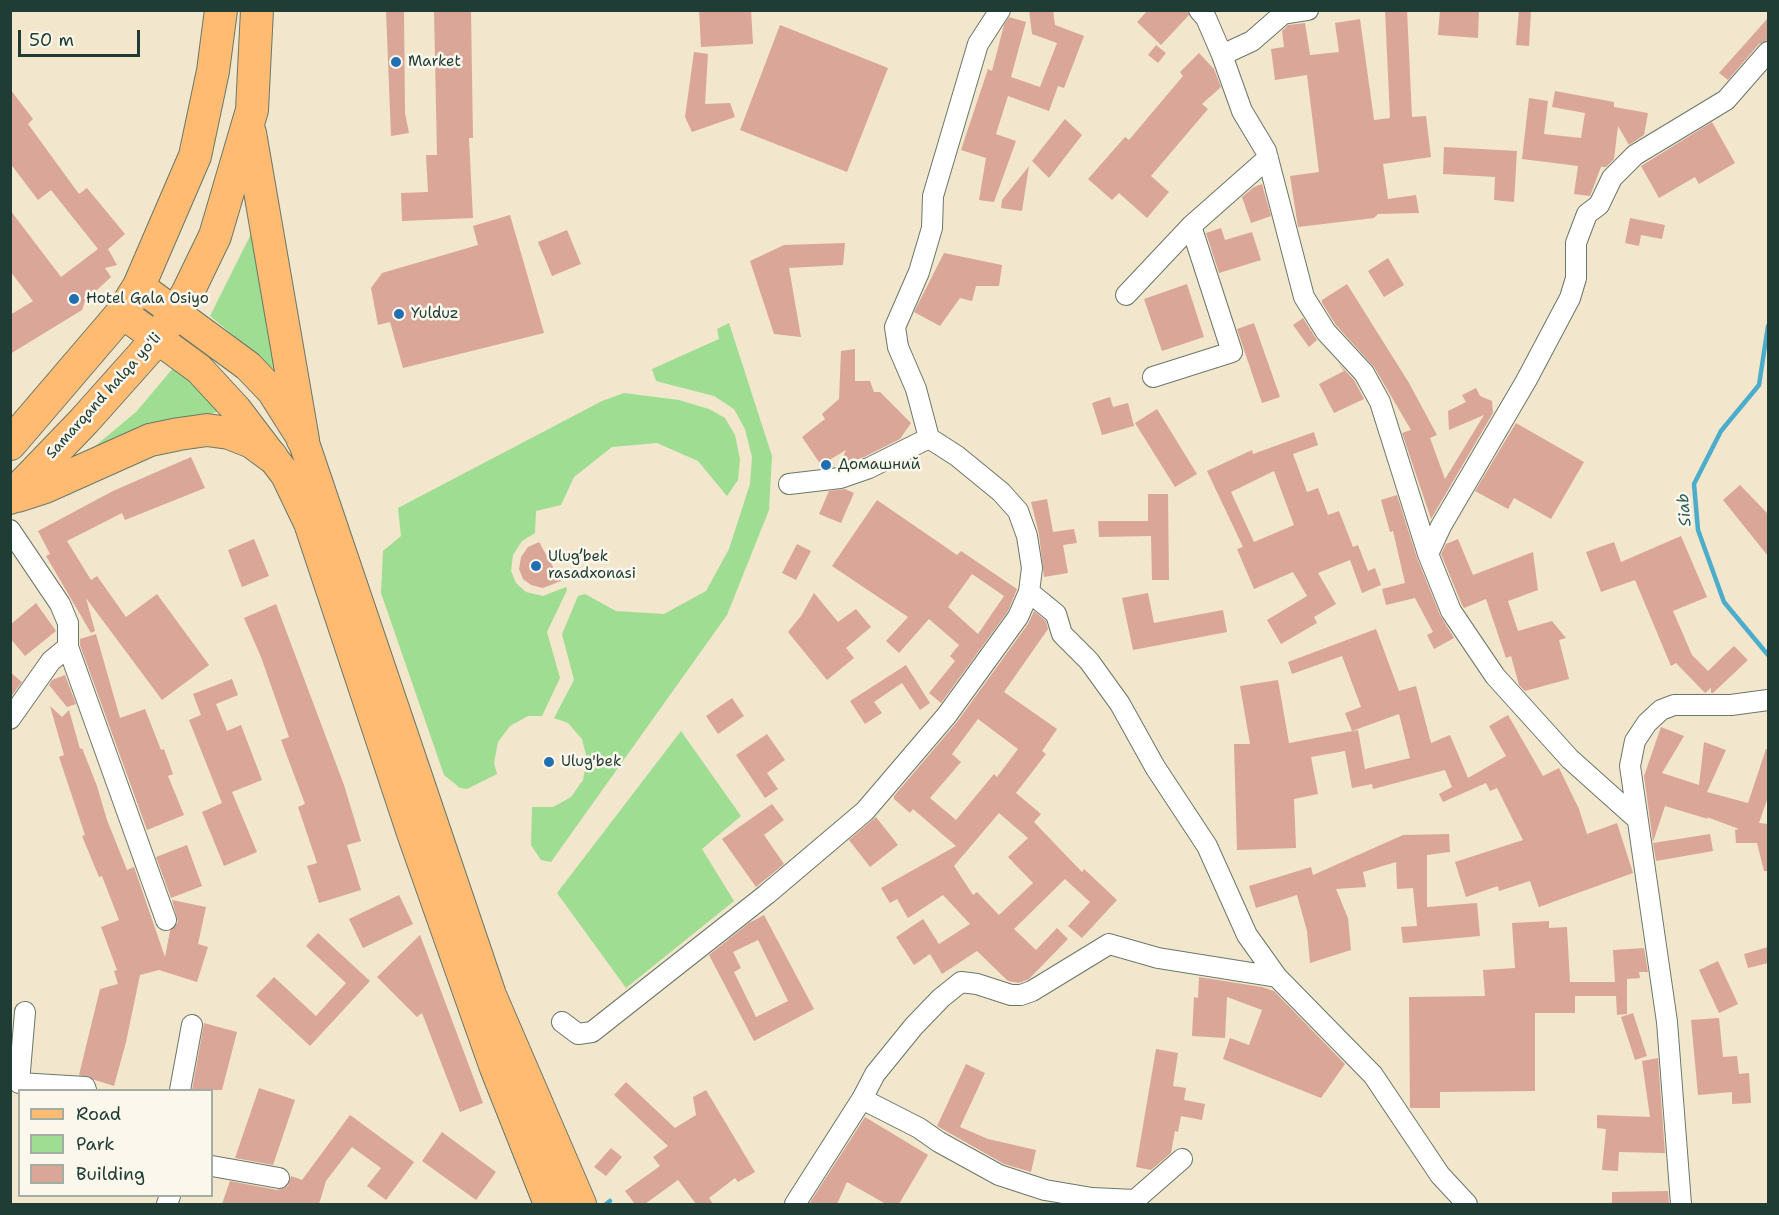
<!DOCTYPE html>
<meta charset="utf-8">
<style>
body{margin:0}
#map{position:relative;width:1779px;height:1215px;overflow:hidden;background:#f2e6cc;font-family:"Shantell Sans",sans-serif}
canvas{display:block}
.frame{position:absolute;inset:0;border:12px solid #1f3d34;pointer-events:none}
.legend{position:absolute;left:18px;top:1089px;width:195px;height:108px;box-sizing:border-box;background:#fbf7ec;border:2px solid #a3ada2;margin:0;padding:8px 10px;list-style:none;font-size:18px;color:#1f3d34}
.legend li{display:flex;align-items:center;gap:12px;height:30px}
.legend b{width:30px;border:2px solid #a3ada2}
.scale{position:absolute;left:18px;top:30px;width:122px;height:27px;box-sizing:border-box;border:3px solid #1f3d34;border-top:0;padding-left:8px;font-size:18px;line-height:21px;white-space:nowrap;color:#1f3d34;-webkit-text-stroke:4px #fbf7ec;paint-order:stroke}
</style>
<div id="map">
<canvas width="1779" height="1215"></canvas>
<div class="frame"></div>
<ul class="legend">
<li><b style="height:8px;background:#febb71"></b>Road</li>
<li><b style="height:16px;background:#9fdd92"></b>Park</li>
<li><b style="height:16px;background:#daa698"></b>Building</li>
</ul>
<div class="scale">50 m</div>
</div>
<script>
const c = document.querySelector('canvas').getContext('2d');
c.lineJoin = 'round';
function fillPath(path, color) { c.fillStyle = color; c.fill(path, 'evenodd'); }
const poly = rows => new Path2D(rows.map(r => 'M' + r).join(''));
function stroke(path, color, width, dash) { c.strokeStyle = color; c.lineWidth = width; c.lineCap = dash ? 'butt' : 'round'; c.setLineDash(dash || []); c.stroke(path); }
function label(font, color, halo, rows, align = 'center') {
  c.font = font + ' "Shantell Sans",sans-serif'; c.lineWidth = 5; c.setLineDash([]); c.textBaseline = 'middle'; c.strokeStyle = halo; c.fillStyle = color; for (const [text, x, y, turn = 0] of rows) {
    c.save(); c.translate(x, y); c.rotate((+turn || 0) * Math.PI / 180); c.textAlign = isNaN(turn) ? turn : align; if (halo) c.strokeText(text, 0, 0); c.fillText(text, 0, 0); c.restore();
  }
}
const green = poly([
 [258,220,280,374,210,316],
 [729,323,772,456,769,510,727,615,551,862,541,860,531,845,532,807,553,807,571,797,583,780,587,759,582,739,568,723,554,718,574,680,562,634,578,596,585,594,616,611,664,614,706,591,729,549,750,484,752,457,745,429,734,409,714,396,656,381,652,369,719,339,717,329],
 [174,367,223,411,153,425,88,452,136,412],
 [624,393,679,400,709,409,725,418,735,435,740,459,738,480,727,496,698,461,657,443,612,447,574,477,561,505,536,511,535,533,522,541,513,555,511,571,516,583,526,592,543,596,566,587,567,590,547,632,560,678,542,716,528,716,510,726,498,742,494,763,497,774,467,789,460,788,444,775,381,593,383,551,401,536,398,508,602,401],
 [681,731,741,816,702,849,734,901,626,988,557,893]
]);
const stream = poly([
 [1768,326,1759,385,1721,431,1694,484,1698,530,1724,602,1768,655],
 [606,1204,610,1201]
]);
const building = poly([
 [386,10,404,10,405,113,409,133,391,136],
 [434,10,471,10,473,138,469,138,473,218,402,221,401,193,428,192,426,155,437,155],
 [699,10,751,10,753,44,701,47],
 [1029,10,1053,10,1055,25,1084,36,1064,88,1058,86,1049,111,1008,96,996,134,1016,141,994,202,979,200,986,158,961,150,988,69,992,71,1004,25,1009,17,1026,22,1011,77,1040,87,1057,43,1032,34],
 [1148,10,1187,10,1189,15,1161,45,1137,22],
 [1385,10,1407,10,1412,117,1426,116,1431,157,1383,164,1388,199,1416,195,1419,213,1378,214,1374,218,1298,227,1290,176,1319,172,1307,75,1275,80,1271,49,1284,47,1282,31,1288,25,1305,23,1310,55,1339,52,1335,23,1360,19,1374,120,1390,118],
 [1440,10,1479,10,1478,38,1438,35],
 [1519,10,1531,10,1529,46,1516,45],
 [1768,18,1768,40,1759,44,1728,80,1719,73],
 [780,25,888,68,847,172,740,130],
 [1156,45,1166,53,1158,63,1148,55],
 [694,52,708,54,705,104,730,103,735,117,692,132,685,117],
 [1199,53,1214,69,1221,87,1202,104,1208,109,1151,176,1169,192,1147,218,1119,193,1112,200,1088,179,1125,137,1129,140,1183,76,1180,72],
 [10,89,33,119,28,124,79,194,87,188,125,234,108,249,117,265,105,268,111,277,85,301,82,310,10,354,10,315,33,301,10,271,10,210,61,277,98,249,51,190,38,200,10,163],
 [1555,91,1614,102,1614,107,1648,113,1644,135,1629,145,1618,126,1614,159,1606,167,1601,167,1590,196,1574,194,1578,166,1522,159,1529,98,1548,101,1544,134,1581,138,1585,113,1552,107],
 [1065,119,1082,135,1049,178,1032,161],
 [1712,122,1735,163,1699,184,1695,177,1659,198,1641,166],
 [1444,147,1517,151,1514,202,1494,200,1495,177,1443,174],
 [1029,166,1022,211,1001,208,1002,200],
 [1262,184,1271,216,1251,223,1242,197,1254,187],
 [510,215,544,333,403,368,390,322,378,325,371,288,382,273,478,245,473,226],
 [1630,218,1665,225,1662,239,1641,235,1639,246,1625,243],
 [1221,228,1225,240,1252,232,1261,260,1219,273,1206,233],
 [567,230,581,264,552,276,538,242],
 [845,243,843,265,789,268,801,337,774,334,750,261,784,245],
 [944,253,1002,265,999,286,976,286,972,301,960,298,940,326,914,312],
 [1388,258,1404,285,1384,297,1368,271],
 [1187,284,1204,337,1162,351,1144,299],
 [1347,284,1409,383,1437,435,1430,438,1445,479,1484,415,1449,430,1448,411,1466,402,1462,395,1476,388,1480,396,1492,401,1493,413,1431,519,1402,433,1411,430,1374,367,1336,325,1322,303,1322,300],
 [1303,318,1317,340,1309,347,1293,325],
 [1254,323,1280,397,1262,403,1237,329],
 [855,349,855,381,870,381,874,392,880,392,911,423,900,439,864,457,839,466,846,450,821,465,802,437,825,419,822,414,839,399,841,351],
 [1338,363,1354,380,1364,399,1334,413,1319,384,1344,371],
 [1110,397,1113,407,1128,403,1134,426,1102,435,1092,403],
 [1157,409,1197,474,1175,487,1135,423],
 [1516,423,1584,462,1551,519,1514,498,1508,509,1475,491],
 [1314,432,1318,445,1293,454,1307,492,1318,488,1328,515,1339,511,1353,547,1358,545,1368,571,1375,568,1381,585,1362,593,1350,560,1318,573,1336,604,1314,617,1317,623,1281,644,1267,620,1307,596,1293,572,1254,589,1237,549,1243,547,1207,471,1252,450,1253,454],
 [1274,471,1294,525,1254,542,1231,492],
 [191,457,205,488,125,520,122,513,67,541,91,580,97,576,126,617,157,594,209,665,162,700,86,598,95,631,91,633,46,556,50,554,38,531,113,491],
 [1740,485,1768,514,1768,556,1723,500],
 [845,489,854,493,841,523,819,514,829,491],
 [1148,494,1168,494,1169,580,1152,580,1151,536,1099,537,1098,521,1148,521],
 [1397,495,1417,558,1440,615,1454,638,1434,649,1427,635,1433,632,1415,598,1386,605,1382,589,1405,583,1393,531,1390,532,1381,500],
 [1047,499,1053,532,1074,529,1077,543,1063,545,1068,573,1044,577,1039,534,1031,502],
 [877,500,957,555,961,551,1017,589,1008,611,941,703,929,693,955,661,950,656,959,645,929,619,899,653,886,641,908,617,832,566],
 [972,574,1004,596,978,634,948,607],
 [1681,536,1707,597,1673,611,1692,655,1708,671,1734,646,1748,660,1713,693,1711,693,1711,688,1705,693,1676,663,1671,666,1635,580,1601,592,1586,552,1614,542,1621,562],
 [254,539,269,576,242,587,228,550],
 [1458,539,1473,575,1533,552,1538,590,1508,601,1518,631,1552,621,1566,638,1559,640,1569,679,1525,691,1519,685,1511,656,1506,658,1486,599,1464,608,1462,605,1441,554,1446,544],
 [539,542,561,581,543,588,531,585,523,579,519,569,521,557,528,547],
 [797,544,811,551,796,580,782,573],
 [814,593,838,622,856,609,871,627,846,648,854,658,827,680,788,632,801,616],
 [1148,593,1154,623,1223,610,1227,632,1133,650,1122,598],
 [36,603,56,631,25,656,10,638,10,625],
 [276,604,344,785,361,841,347,845,361,890,319,903,307,866,317,863,298,807,305,804,281,740,289,737,261,657,244,618],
 [1034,611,1046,621,1048,629,1004,692,1057,729,1042,751,1046,754,1016,793,1041,814,1034,822,1082,872,1084,869,1117,900,1082,938,1068,926,1090,902,1065,879,1014,929,1036,950,1057,928,1068,939,1029,979,1019,983,1008,981,977,951,942,974,930,954,914,965,896,937,923,919,939,944,970,924,943,895,908,918,897,899,890,903,881,888,956,846,913,809,910,813,894,799,894,796,957,722,1028,624],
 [978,719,1018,749,997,777,994,774,956,820,930,798,961,762,952,754],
 [999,813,1028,838,1008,857,1033,883,999,915,977,892,973,895,954,866],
 [1376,629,1399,691,1416,686,1431,743,1450,735,1468,778,1506,756,1489,726,1508,715,1543,776,1559,768,1579,809,1587,834,1617,823,1633,873,1539,907,1530,881,1499,891,1498,886,1466,897,1455,862,1523,840,1497,788,1490,791,1486,783,1443,802,1439,794,1452,787,1445,770,1373,789,1372,784,1352,788,1345,751,1311,757,1318,794,1294,799,1296,848,1237,850,1234,744,1250,744,1240,686,1278,680,1289,743,1358,730,1365,769,1410,758,1399,714,1352,731,1345,713,1361,707,1342,656,1292,674,1288,662],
 [96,634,120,718,145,709,161,750,164,749,173,774,168,776,184,815,147,830,80,645,80,639],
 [906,665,930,703,920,710,902,683,874,702,882,713,865,724,850,701],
 [10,672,22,682,10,698],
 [65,675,76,704,67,707,49,685,52,680],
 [232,679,238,695,216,704,227,731,241,725,262,780,232,792,257,852,224,866,202,812,222,803,189,720,201,715,193,694],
 [732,698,744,716,718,734,706,716],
 [50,706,62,717,69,710,80,749,82,748,97,786,107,820,127,870,134,867,165,957,170,931,178,922,172,900,206,907,198,944,208,947,197,982,159,970,140,975,126,1042,114,1086,79,1075,100,989,118,984,114,971,117,970,101,927,119,920,102,876,99,877,82,836,85,835,59,757,64,755],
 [1661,727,1684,736,1662,773,1699,785,1704,742,1726,750,1707,792,1748,803,1766,749,1768,749,1768,797,1759,823,1768,824,1768,871,1764,871,1757,843,1736,843,1735,830,1739,829,1707,817,1708,819,1665,806,1653,842,1644,776],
 [767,734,785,760,767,773,778,789,765,798,736,755],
 [772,804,784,820,764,835,784,864,756,887,722,839],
 [876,817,898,845,870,867,849,840],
 [1449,834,1450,852,1427,855,1427,907,1477,903,1480,936,1403,943,1401,927,1417,926,1415,908,1413,888,1397,889,1396,862,1363,872,1366,887,1336,889,1348,918,1351,950,1310,963,1307,931,1297,895,1256,908,1249,886,1311,867,1313,875,1403,835],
 [1710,834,1713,851,1656,861,1653,843],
 [187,845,202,886,171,898,156,857],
 [399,895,413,924,363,948,349,919],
 [764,915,814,1009,754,1041,709,955,749,923],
 [758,940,788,1001,756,1017,734,972,741,968,733,952],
 [1549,921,1549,928,1567,927,1570,982,1615,982,1613,950,1644,948,1648,972,1639,972,1640,978,1627,979,1627,1014,1617,1015,1616,996,1575,996,1575,1013,1535,1013,1535,1091,1440,1092,1440,1108,1410,1108,1409,997,1485,996,1483,970,1515,968,1512,923],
 [318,933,370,981,310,1046,256,996,274,977,316,1016,346,983,306,946],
 [420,935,483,1103,460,1112,422,1013,417,1017,377,977],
 [1768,947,1768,963,1748,968,1744,954],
 [1718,961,1738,1004,1719,1013,1699,970],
 [1199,977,1262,987,1274,991,1345,1064,1321,1098,1223,1059,1230,1038,1249,1045,1262,1010,1227,997,1225,1038,1192,1036,1194,997,1198,998],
 [1633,1013,1647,1056,1635,1060,1621,1017],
 [1719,1018,1723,1057,1737,1056,1739,1074,1749,1073,1751,1103,1732,1104,1732,1092,1698,1095,1691,1020],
 [204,1023,237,1032,222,1090,192,1090],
 [1156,1049,1178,1053,1173,1086,1186,1088,1184,1100,1205,1104,1202,1120,1181,1116,1178,1132,1175,1131,1171,1153,1151,1170,1136,1167],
 [1658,1058,1665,1153,1619,1152,1618,1171,1602,1170,1606,1129,1597,1128,1597,1115,1650,1117,1642,1061],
 [966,1064,985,1073,960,1127,988,1139,1036,1150,1031,1172,1004,1164,937,1126],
 [626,1082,675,1128,696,1115,693,1097,706,1090,755,1172,738,1182,735,1178,709,1198,713,1204,696,1204,678,1180,645,1204,635,1204,625,1191,660,1166,653,1157,668,1146,614,1095],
 [259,1088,295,1100,273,1165,235,1158],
 [350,1115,414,1162,386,1200,367,1186,381,1168,352,1147,326,1181,319,1204,222,1204,230,1181,277,1190,288,1186,291,1176,302,1180],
 [865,1117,928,1155,899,1204,886,1204,847,1182,837,1204,809,1204],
 [442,1132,496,1172,476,1200,422,1161],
 [611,1148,622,1157,606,1176,594,1167],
 [1668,1191,1669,1204,1612,1204,1612,1192]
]);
const minor = poly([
 [1199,10,1206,18,1222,55,1242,111,1266,151,1304,297,1326,332,1364,373,1380,402,1428,554,1451,611,1495,676,1570,759,1637,819],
 [1222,55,1252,41,1283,14,1308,10],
 [1126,295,1191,226,1268,158],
 [1153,377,1232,352,1191,226],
 [789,484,840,478,869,468,929,438],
 [10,530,60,604,68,623,68,647,166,920],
 [1428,554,1441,526,1526,381,1570,298,1576,278,1576,243,1587,214,1599,205,1612,178,1635,155,1726,100,1768,52],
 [1029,592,1056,614,1062,634,1089,661,1120,704,1155,767,1207,846,1247,935,1277,977,1373,1075,1440,1175,1467,1204],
 [10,719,51,661,68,647],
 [25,1012,19,1083,85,1087,86,1090],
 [562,1022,578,1034,592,1032,767,894,865,811,947,715,1018,617,1029,592,1032,568,1027,536,1018,511,1001,492,957,456,929,438,916,389,898,347,895,327,919,272,932,228,933,196,978,44,1000,10],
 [180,1090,192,1025],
 [862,1099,919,1128,939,1142,999,1175,1045,1190,1092,1198,1135,1200,1182,1159],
 [212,1166,279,1178],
 [167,1204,170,1196],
 [795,1204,862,1099,875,1074,914,1026,941,998,961,982,977,984,1011,995,1021,995,1032,991,1109,944,1158,958,1277,977],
 [1681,1204,1667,1022,1630,766,1635,741,1647,723,1661,710,1674,705,1731,705,1768,700]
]);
const primary = poly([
 [139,286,248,366,272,391,303,440,491,995,581,1204],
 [122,313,199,369,236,409,286,475,309,523,413,836,495,1068,549,1204]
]);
const trunk = poly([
 [250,133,303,440],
 [10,444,122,313,139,286,195,156,213,71,221,10],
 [17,496,45,487,150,440,179,434,207,430,229,433,252,442,271,456],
 [10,498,84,421,158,338,187,294,215,236,252,110,257,10]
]);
const markers = [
 [396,62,6,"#1f6fb2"],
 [74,299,6,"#1f6fb2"],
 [399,314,6,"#1f6fb2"],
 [826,465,6,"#1f6fb2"],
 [536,566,6,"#1f6fb2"],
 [549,762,6,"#1f6fb2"]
];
const poiNames = [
 ["Market",408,62],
 ["Hotel Gala Osiyo",86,299],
 ["Yulduz",411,314],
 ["Домашний",838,465],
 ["Ulug’bek",548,557],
 ["rasadxonasi",548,574],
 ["Ulug'bek",561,762]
];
const streetNames = [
 ["Samarqand halqa yoʻli",104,396,-48]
];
const waterNames = [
 ["Siab",1685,510,-96]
];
fillPath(green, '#9fdd92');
stroke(stream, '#4cadcb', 4.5);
fillPath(building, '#daa698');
stroke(minor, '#697869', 22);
stroke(primary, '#697869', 32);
stroke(trunk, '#697869', 34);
stroke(minor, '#fff', 20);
stroke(primary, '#febb71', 30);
stroke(trunk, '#febb71', 32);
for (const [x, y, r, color] of markers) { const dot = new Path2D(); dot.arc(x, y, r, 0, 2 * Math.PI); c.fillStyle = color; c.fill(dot); stroke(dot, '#fbf7ec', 2); }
label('15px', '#1f3d34', '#fbf7ec', poiNames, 'left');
label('15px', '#1f3d34', '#fbf7ec', streetNames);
label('italic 16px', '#2c5f61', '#fbf7ec', waterNames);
</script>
